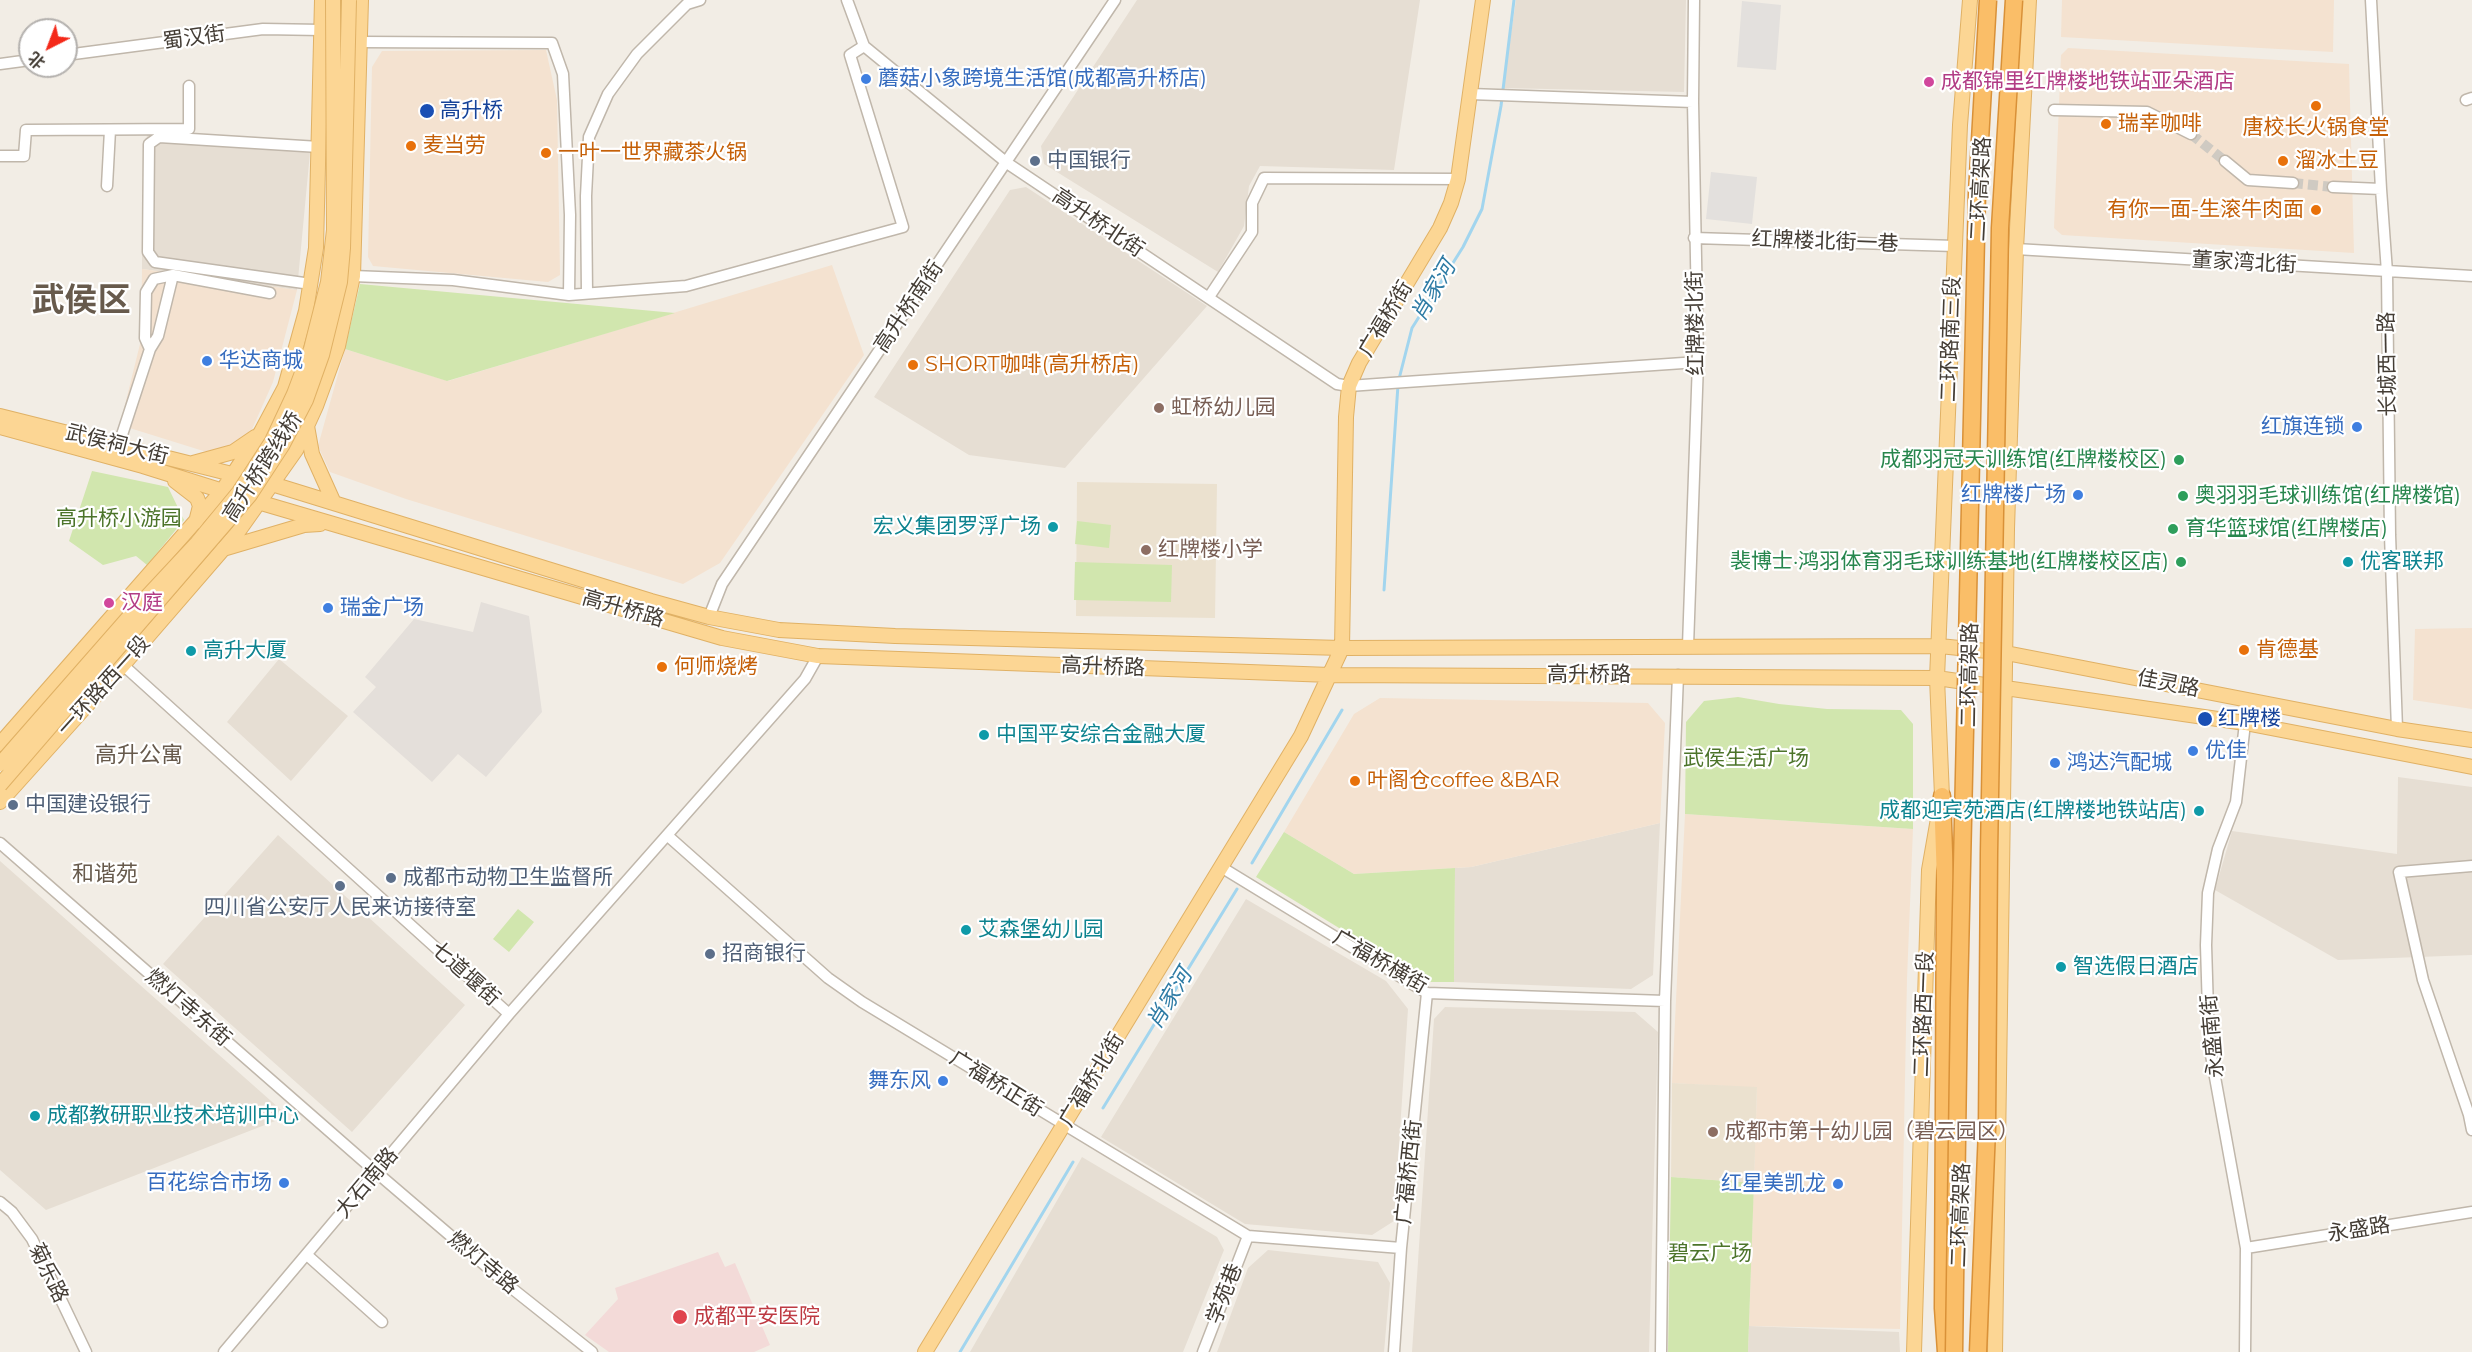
<!DOCTYPE html>
<meta charset="utf-8">
<style>
body{margin:0}
#map{position:relative;width:2472px;height:1352px;overflow:hidden;background:#f2ede5;font-family:Montserrat,"Noto Sans SC",sans-serif}
canvas{display:block}
.north{position:absolute;left:18px;top:18px;width:60px;height:60px;box-sizing:border-box;background:#fff;border:2px solid #b4b1ae;border-radius:50%;rotate:222deg;font-size:16px;font-weight:700;line-height:24px;text-align:center;color:#443d35}
.north::after{content:'';display:block;margin:auto;width:21px;height:27px;background:#f42919;clip-path:polygon(50% 0,100% 100%,50% 72%,0 100%)}
</style>
<div id="map">
<canvas width="2472" height="1352"></canvas>
<div class="north">北</div>
</div>
<script>
const c = document.querySelector('canvas').getContext('2d');
c.lineJoin = 'round';
function fillPath(path, color) { c.fillStyle = color; c.fill(path, 'evenodd'); }
const poly = rows => new Path2D(rows.map(r => 'M' + r).join(''));
function stroke(path, color, width, dash) { c.strokeStyle = color; c.lineWidth = width; c.lineCap = dash ? 'butt' : 'round'; c.setLineDash(dash || []); c.stroke(path); }
function label(font, color, halo, rows, align = 'center') {
  c.font = font + ' Montserrat,"Noto Sans SC",sans-serif'; c.lineWidth = 4.5; c.setLineDash([]); c.textBaseline = 'middle'; c.strokeStyle = halo; c.fillStyle = color; for (const [text, x, y, turn = 0] of rows) {
    c.save(); c.translate(x, y); c.rotate((+turn || 0) * Math.PI / 180); c.textAlign = isNaN(turn) ? turn : align; if (halo) c.strokeText(text, 0, 0); c.fillText(text, 0, 0); c.restore();
  }
}
const residential = poly([
 [1137,0,1420,0,1394,170,1260,166,1249,186,1244,226,1218,272,1044,164,1041,146],
 [1516,0,1686,0,1684,92,1503,88],
 [147,133,311,142,297,290,142,269,142,203],
 [1026,187,1207,306,1065,468,969,455,874,397,1010,190],
 [279,659,348,716,291,781,227,722],
 [2398,777,2472,787,2472,955,2338,960,2215,890,2232,831,2397,854],
 [1660,823,1653,975,1631,989,1454,982,1455,868,1471,867],
 [278,835,465,1005,352,1132,163,964],
 [0,861,288,1116,46,1210,0,1170],
 [1246,899,1386,981,1408,1009,1394,1221,1372,1235,1245,1224,1101,1137],
 [1445,1007,1635,1012,1658,1032,1649,1352,1412,1352,1434,1019],
 [1082,1157,1217,1237,1224,1250,1183,1352,970,1352],
 [1268,1250,1378,1262,1390,1283,1384,1352,1217,1352,1248,1268],
 [1749,1326,1899,1332,1900,1352,1748,1352]
]);
const commercial = poly([
 [2062,0,2334,0,2333,52,2061,37],
 [2068,48,2349,64,2354,253,2062,235,2054,228,2061,55],
 [546,50,557,100,560,275,548,282,373,266,368,257,372,67,382,51],
 [832,265,864,355,720,563,683,584,406,499,330,472,318,446,345,349,448,381],
 [142,269,297,290,273,382,249,436,213,454,120,425,141,340],
 [2472,628,2472,709,2413,700,2415,629],
 [1380,698,1648,703,1665,723,1660,823,1471,867,1354,874,1284,832,1354,714],
 [1685,814,1913,829,1907,979,1900,1329,1749,1326,1757,1088,1672,1083]
]);
const industrial = poly([
 [481,602,529,616,542,712,486,777,458,754,432,782,353,712,376,687,365,677,414,619,473,632]
]);
const education = poly([
 [1077,482,1217,484,1215,618,1076,616],
 [1672,1083,1757,1087,1754,1183,1671,1177]
]);
const medical = poly([
 [718,1252,725,1267,735,1263,770,1345,754,1352,609,1352,585,1335,618,1299,615,1288]
]);
const green = poly([
 [360,284,675,313,447,381,345,349],
 [92,471,168,487,184,520,147,565,136,556,103,565,69,541],
 [1077,521,1111,525,1109,548,1075,544],
 [1075,562,1172,565,1171,602,1074,600],
 [1738,697,1779,704,1827,709,1901,710,1913,724,1913,829,1685,814,1686,722,1704,701],
 [1284,832,1354,874,1455,868,1454,982,1427,982,1256,877],
 [518,909,534,922,509,952,493,939],
 [1671,1177,1754,1183,1748,1352,1668,1352]
]);
const parking = poly([
 [1742,1,1781,5,1776,70,1737,67],
 [1711,172,1757,177,1752,224,1706,219]
]);
const stream = poly([
 [1399,379,1412,328,1463,247,1482,209,1501,106,1514,0],
 [1384,590,1398,385],
 [1252,863,1342,710],
 [1103,1108,1237,889],
 [960,1352,1073,1162]
]);
const minorTunnel = poly([
 [2191,134,2225,161],
 [2293,183,2333,187]
]);
const minor = poly([
 [847,0,864,46,1007,163,1337,384,1349,386,1391,383,1698,362],
 [2371,0,2381,189,2387,272,2390,535,2397,729],
 [360,42,552,43,563,74,570,215,569,295],
 [66,55,263,29,322,30],
 [0,64,30,60],
 [1470,94,1693,102],
 [2466,100,2472,98],
 [2054,110,2147,112,2191,134],
 [0,156,24,156,26,130,189,129,189,86],
 [2225,161,2248,180,2293,183],
 [107,186,110,130],
 [2333,187,2381,189],
 [1694,238,1955,246],
 [2016,249,2472,276],
 [353,276,453,280,569,295,686,286,903,227,850,55,864,46],
 [311,284,155,262,148,252,149,144,159,137,319,147],
 [587,293,586,196,589,137,608,94,637,54,687,4,700,0],
 [1209,297,1252,232,1252,203,1264,178,1458,179],
 [150,349,158,336,173,275],
 [118,447,150,349,145,338,146,292,154,279,173,275,270,293],
 [709,617,722,584,1115,0],
 [1688,646,1698,362,1693,102,1694,0],
 [123,665,509,1014,805,679,818,656],
 [2245,723,2236,802,2218,849,2208,893,2206,945,2209,1044,2246,1248,2245,1352],
 [668,836,828,978,862,1002,1248,1236,1401,1248],
 [0,843,376,1172,514,1290,592,1352],
 [2472,866,2399,872,2423,980,2469,1115,2472,1130],
 [1221,867,1427,993,1665,1001],
 [0,1202,12,1212,32,1239,86,1352],
 [2246,1248,2472,1212],
 [307,1255,382,1322],
 [224,1352,509,1014],
 [1203,1352,1248,1236],
 [1394,1352,1401,1248,1427,993],
 [1661,1352,1665,1001,1678,675]
]);
const major = poly([
 [0,416,272,484,651,601,709,617,779,630,895,636,1342,648,1940,646,2006,653,2397,729,2472,740],
 [307,426,312,454,334,503],
 [0,427,143,466,258,502,722,638,818,656,1330,675,1937,678,2245,723,2472,767],
 [193,463,233,452,255,437],
 [175,481,197,498,200,506,196,522],
 [223,549,304,525,320,524],
 [0,744,222,491,261,432,285,387,306,311,316,248,322,0],
 [0,802,123,665,238,532,296,450,316,406,338,346,353,276,361,0],
 [925,1352,1301,736,1342,648,1346,417,1349,386,1359,363,1440,228,1451,203,1458,179,1483,0],
 [1914,1352,1929,870,1942,796,1937,678,1960,125,1970,0],
 [1995,1352,2007,529,2016,249,2029,0]
]);
const highway = poly([
 [1942,796,1945,880,1943,1308,1946,1352]
]);
const majorBridge = poly([
 [0,764,142,602,197,543,239,492,272,441,294,394,311,349,328,282,334,230,333,0],
 [0,785,250,495,282,446,306,400,322,355,340,282,343,248,349,0]
]);
const highwayBridge = poly([
 [1954,1352,1959,999,1977,193,1988,0],
 [1978,1352,1987,1129,1989,852,2000,228,2014,0]
]);
const markers = [
 [866,79,6,"#3f7fe0"],
 [1929,82,6,"#d1479c"],
 [2316,106,6,"#e8710a"],
 [427,111,8,"#1a4fb4"],
 [2106,124,6,"#e8710a"],
 [411,146,6,"#e8710a"],
 [546,153,6,"#e8710a"],
 [1035,161,6,"#5c6f8a"],
 [2283,161,6,"#e8710a"],
 [2316,210,6,"#e8710a"],
 [207,361,6,"#3f7fe0"],
 [913,365,6,"#e8710a"],
 [1159,408,6,"#8d6e63"],
 [2357,427,6,"#3f7fe0"],
 [2179,460,6,"#2e9e5b"],
 [2078,495,6,"#3f7fe0"],
 [2183,496,6,"#2e9e5b"],
 [1053,527,6,"#0f9aa8"],
 [2173,529,6,"#2e9e5b"],
 [1146,550,6,"#8d6e63"],
 [2181,562,6,"#2e9e5b"],
 [2348,562,6,"#0f9aa8"],
 [109,603,6,"#d1479c"],
 [328,608,6,"#3f7fe0"],
 [2244,650,6,"#e8710a"],
 [191,651,6,"#0f9aa8"],
 [662,667,6,"#e8710a"],
 [2205,719,8,"#1a4fb4"],
 [984,735,6,"#0f9aa8"],
 [2193,751,6,"#3f7fe0"],
 [2055,763,6,"#3f7fe0"],
 [1355,781,6,"#e8710a"],
 [13,805,6,"#5c6f8a"],
 [2199,811,6,"#0f9aa8"],
 [391,878,6,"#5c6f8a"],
 [340,886,6,"#5c6f8a"],
 [966,930,6,"#0f9aa8"],
 [710,954,6,"#5c6f8a"],
 [2061,967,6,"#0f9aa8"],
 [943,1081,6,"#3f7fe0"],
 [35,1116,6,"#0f9aa8"],
 [1713,1132,6,"#8d6e63"],
 [284,1183,6,"#3f7fe0"],
 [1838,1184,6,"#3f7fe0"],
 [680,1317,8,"#e0444e"]
];
const streetNames = [
 ["蜀汉街",194,38,-8],
 ["二环高架路",1981,189,-87],
 ["高升桥北街",1098,223,34],
 ["红牌楼北街一巷",1825,242,2],
 ["董家湾北街",2244,263,3],
 ["高升桥南街",909,307,-56],
 ["广福桥街",1386,319,-59],
 ["红牌楼北街",1696,323,-91],
 ["二环路南三段",1951,339,-88],
 ["长城西一路",2388,364,-91],
 ["武侯祠大街",117,445,14],
 ["高升桥跨线桥",263,467,-57],
 ["高升桥路",623,609,16],
 ["高升桥路",1103,667,2],
 ["高升桥路",1589,675],
 ["二环高架路",1970,675,-89],
 ["佳灵路",2168,684,11],
 ["一环路西一段",104,686,-48],
 ["广福桥横街",1380,962,30],
 ["七道堰街",465,974,42],
 ["燃灯寺东街",188,1008,41],
 ["二环路西一段",1924,1014,-88],
 ["永盛南街",2213,1036,-95],
 ["广福桥北街",1092,1080,-59],
 ["广福桥正街",996,1084,32],
 ["广福桥西街",1409,1172,-84],
 ["大石南路",367,1183,-50],
 ["二环高架路",1961,1215,-88],
 ["永盛路",2359,1230,-9],
 ["燃灯寺路",483,1263,40],
 ["菊乐路",48,1273,64],
 ["学苑巷",1225,1294,-69]
];
const shopNames = [
 ["蘑菇小象跨境生活馆(成都高升桥店)",878,79],
 ["华达商城",219,361],
 ["红旗连锁",2345,427,"right"],
 ["红牌楼广场",2066,495,"right"],
 ["瑞金广场",340,608],
 ["优佳",2205,751],
 ["鸿达汽配城",2067,763],
 ["舞东风",931,1081,"right"],
 ["百花综合市场",272,1183,"right"],
 ["红星美凯龙",1826,1184,"right"]
];
const hotelNames = [
 ["成都锦里红牌楼地铁站亚朵酒店",1941,82],
 ["汉庭",121,603]
];
const transitNames = [
 ["高升桥",440,111],
 ["红牌楼",2218,719]
];
const foodNames = [
 ["瑞幸咖啡",2118,124],
 ["唐校长火锅食堂",2316,128,"center"],
 ["麦当劳",423,146],
 ["一叶一世界藏茶火锅",558,153],
 ["溜冰土豆",2295,161],
 ["有你一面-生滚牛肉面",2304,210,"right"],
 ["SHORT咖啡(高升桥店)",925,365],
 ["肯德基",2256,650],
 ["何师烧烤",674,667],
 ["叶阁仓coffee &BAR",1367,781]
];
const serviceNames = [
 ["中国银行",1047,161],
 ["中国建设银行",25,805],
 ["成都市动物卫生监督所",403,878],
 ["四川省公安厅人民来访接待室",340,908,"center"],
 ["招商银行",722,954]
];
const educationNames = [
 ["虹桥幼儿园",1171,408],
 ["红牌楼小学",1158,550],
 ["成都市第十幼儿园（碧云园区）",1725,1132]
];
const leisureNames = [
 ["成都羽冠天训练馆(红牌楼校区)",2167,460],
 ["奥羽羽毛球训练馆(红牌楼馆)",2195,496,"left"],
 ["育华篮球馆(红牌楼店)",2185,529,"left"],
 ["裴博士·鸿羽体育羽毛球训练基地(红牌楼校区店)",2169,562]
];
const parkNames = [
 ["高升桥小游园",119,519],
 ["武侯生活广场",1746,759],
 ["碧云广场",1710,1254]
];
const cultureNames = [
 ["宏义集团罗浮广场",1041,527,"right"],
 ["优客联邦",2360,562],
 ["高升大厦",203,651],
 ["中国平安综合金融大厦",996,735],
 ["成都迎宾苑酒店(红牌楼地铁站店)",2187,811,"right"],
 ["艾森堡幼儿园",978,930],
 ["智选假日酒店",2073,967],
 ["成都教研职业技术培训中心",47,1116]
];
const healthNames = [
 ["成都平安医院",694,1317]
];
const waterNames = [
 ["肖家河",1434,291,-60],
 ["肖家河",1170,999,-59]
];
const neighbourhoodNames = [
 ["高升公寓",139,756],
 ["和谐苑",105,875]
];
const townNames = [
 ["武侯区",81,301]
];
fillPath(residential, '#e6ded3');
fillPath(commercial, '#f4e2d0');
fillPath(industrial, '#e4dfda');
fillPath(education, '#ebe1cf');
fillPath(medical, '#f3dad8');
fillPath(green, '#d1e6ae');
fillPath(parking, '#e3e0dd');
stroke(stream, '#a2d5ee', 3);
stroke(minorTunnel, '#cfcac2', 10, [10, 5]);
stroke(minor, '#c0b7ab', 13);
stroke(major, '#e0b165', 16);
stroke(highway, '#d99138', 19);
stroke(minor, '#fff', 10);
stroke(major, '#fcd694', 14);
stroke(highway, '#fabe68', 16);
stroke(majorBridge, '#e0b165', 16, []);
stroke(highwayBridge, '#d99138', 19, []);
stroke(majorBridge, '#fcd694', 14);
stroke(highwayBridge, '#fabe68', 16);
for (const [x, y, r, color] of markers) { const dot = new Path2D(); dot.arc(x, y, r, 0, 2 * Math.PI); c.fillStyle = color; c.fill(dot); stroke(dot, '#fff', 2); }
label('21px', '#443d35', '#fff', streetNames);
label('21px', '#366cbe', '#fff', shopNames, 'left');
label('21px', '#b23c85', '#fff', hotelNames, 'left');
label('21px', '#164399', '#fff', transitNames, 'left');
label('21px', '#c56008', '#fff', foodNames, 'left');
label('21px', '#4e5e75', '#fff', serviceNames, 'left');
label('21px', '#785e54', '#fff', educationNames, 'left');
label('21px', '#27864d', '#fff', leisureNames, 'right');
label('21px', '#4c742a', '#fff', parkNames);
label('21px', '#0d838f', '#fff', cultureNames, 'left');
label('21px', '#be3a42', '#fff', healthNames, 'left');
label('italic 22px', '#2f7ca5', '#fff', waterNames);
label('22px', '#675a4c', '#fff', neighbourhoodNames);
label('bold 33px', '#675a4c', '#fff', townNames);
</script>
